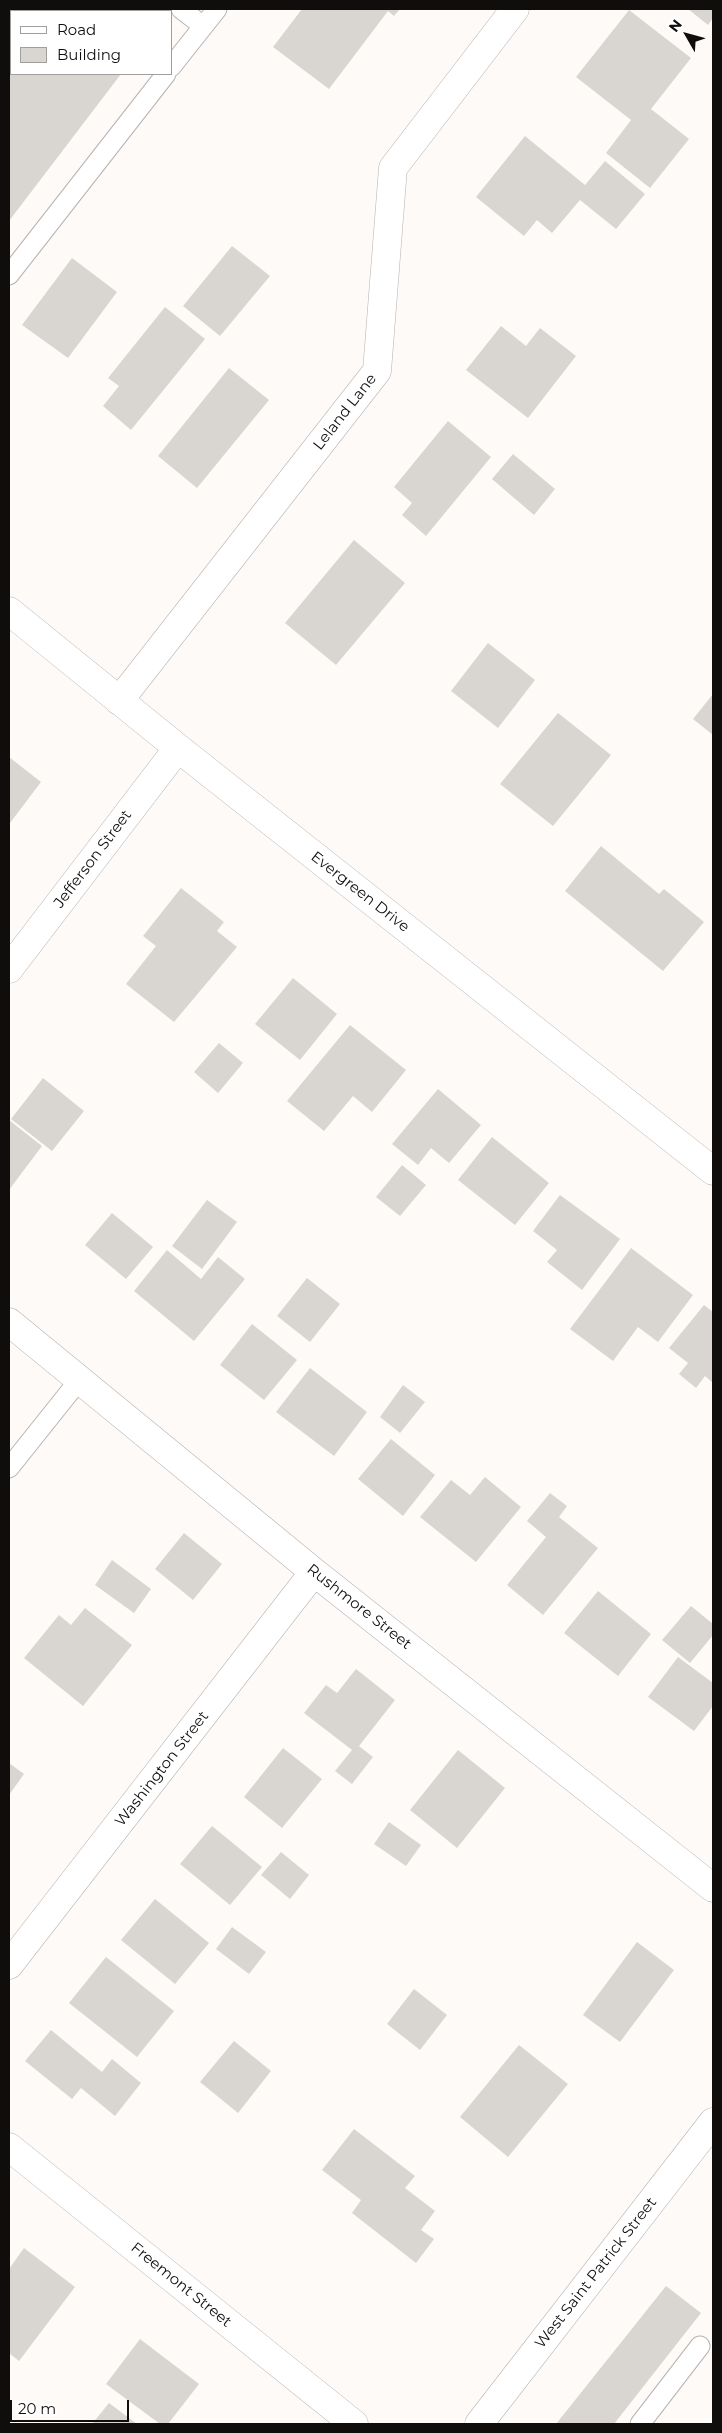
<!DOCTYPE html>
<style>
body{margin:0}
#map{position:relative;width:722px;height:2433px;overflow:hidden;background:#fefaf7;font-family:Montserrat,sans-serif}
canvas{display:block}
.frame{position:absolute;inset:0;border:10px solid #100e0d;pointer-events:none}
.legend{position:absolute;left:10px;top:10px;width:162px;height:65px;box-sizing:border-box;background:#fff;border:1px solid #9f9f9e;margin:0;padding:6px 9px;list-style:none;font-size:15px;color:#100e0d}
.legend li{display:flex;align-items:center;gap:10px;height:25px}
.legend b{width:25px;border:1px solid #9f9f9e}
.north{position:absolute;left:662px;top:10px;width:50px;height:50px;-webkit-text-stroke:4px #fff;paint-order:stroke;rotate:308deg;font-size:14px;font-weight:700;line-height:20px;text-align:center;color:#100e0d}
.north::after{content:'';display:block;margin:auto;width:18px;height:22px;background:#100e0d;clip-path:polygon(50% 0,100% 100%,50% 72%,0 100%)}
.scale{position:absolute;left:10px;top:2400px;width:119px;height:22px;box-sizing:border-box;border:2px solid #100e0d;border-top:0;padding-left:6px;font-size:15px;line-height:18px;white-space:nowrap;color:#100e0d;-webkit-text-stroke:4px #fff;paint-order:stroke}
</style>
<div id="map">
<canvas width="722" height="2433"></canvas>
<div class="frame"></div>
<ul class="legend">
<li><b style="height:6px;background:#fff"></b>Road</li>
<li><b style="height:14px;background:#d9d6d2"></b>Building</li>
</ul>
<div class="north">N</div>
<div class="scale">20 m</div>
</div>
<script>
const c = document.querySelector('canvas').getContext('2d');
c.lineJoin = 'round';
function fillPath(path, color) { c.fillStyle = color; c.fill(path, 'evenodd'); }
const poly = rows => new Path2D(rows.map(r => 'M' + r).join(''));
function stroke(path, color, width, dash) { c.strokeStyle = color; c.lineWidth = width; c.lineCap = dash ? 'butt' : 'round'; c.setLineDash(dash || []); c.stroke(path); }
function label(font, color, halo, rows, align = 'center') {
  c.font = font + ' Montserrat,sans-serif'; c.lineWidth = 4; c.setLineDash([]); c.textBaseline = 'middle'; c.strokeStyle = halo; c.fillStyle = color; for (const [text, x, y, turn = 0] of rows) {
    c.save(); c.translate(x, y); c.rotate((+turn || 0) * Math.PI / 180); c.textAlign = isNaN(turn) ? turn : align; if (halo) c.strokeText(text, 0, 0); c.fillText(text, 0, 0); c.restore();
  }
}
const building = poly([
 [44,9,120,9,124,11,42,11],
 [302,9,400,9,394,16,388,11,329,89,273,47],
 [688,9,713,9,713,18,708,25],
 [629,10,691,58,651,109,689,139,650,188,606,153,631,120,576,77],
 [11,51,11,74,121,74,9,221,9,54],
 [525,136,585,185,605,161,645,194,616,229,580,200,552,233,537,220,524,236,476,197],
 [232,246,270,276,220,336,183,306],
 [72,258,117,292,68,358,22,325],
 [165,307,205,339,131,430,103,406,119,386,108,378],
 [501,326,526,346,540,328,576,356,528,418,466,370],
 [229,368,269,400,197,488,158,456],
 [448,421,491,457,426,536,402,515,412,503,394,487],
 [513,454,555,489,534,515,492,479],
 [354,540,405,583,336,665,285,623],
 [488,643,535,680,498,728,451,691],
 [713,694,713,735,693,719],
 [558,713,611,755,553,826,500,784],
 [9,757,41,782,10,823,9,822],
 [601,846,659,894,664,889,704,922,663,971,565,891],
 [181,888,224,922,217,931,237,947,174,1022,126,984,156,946,143,936],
 [293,978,337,1014,300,1060,255,1024],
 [350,1025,406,1070,372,1112,353,1096,324,1131,287,1101],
 [219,1043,243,1063,218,1093,194,1072],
 [43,1078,84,1111,52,1151,11,1119],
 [438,1089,481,1125,449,1163,431,1148,418,1165,392,1144],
 [9,1120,42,1146,9,1190],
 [492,1137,549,1183,515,1225,458,1180],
 [402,1165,426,1185,400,1216,376,1197],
 [560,1195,620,1239,582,1290,547,1262,557,1250,533,1231],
 [207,1200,237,1222,202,1269,172,1246],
 [112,1213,153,1247,126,1279,85,1245],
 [631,1248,693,1295,658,1342,638,1327,613,1361,570,1329],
 [167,1250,201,1279,218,1257,245,1279,194,1341,134,1291],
 [307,1278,340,1304,310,1342,277,1316],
 [704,1305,713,1312,713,1383,705,1376,696,1388,679,1374,688,1363,669,1348],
 [252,1324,297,1360,264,1400,220,1365],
 [310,1368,367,1412,334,1456,276,1412],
 [403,1385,425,1402,400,1433,380,1417],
 [391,1439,435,1475,403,1516,358,1479],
 [485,1477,521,1507,476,1562,420,1517,451,1480,470,1495],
 [550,1493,567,1506,559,1517,598,1548,543,1615,507,1585,546,1537,527,1521],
 [184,1533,222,1564,193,1600,155,1569],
 [112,1560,151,1589,134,1613,95,1585],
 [598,1591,651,1634,618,1676,564,1633],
 [691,1606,713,1624,713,1635,690,1663,662,1640],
 [85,1608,132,1645,83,1706,24,1658,59,1615,71,1625],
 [678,1657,713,1683,713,1706,694,1731,648,1697],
 [356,1669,395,1700,359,1746,373,1757,352,1784,335,1771,352,1750,304,1713,326,1685,337,1693],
 [283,1748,322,1779,282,1828,244,1797],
 [458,1750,505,1788,457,1848,410,1810],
 [9,1763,24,1774,9,1795],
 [389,1822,421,1845,406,1866,374,1844],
 [212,1826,262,1867,230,1905,180,1864],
 [281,1852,309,1875,290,1899,261,1875],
 [155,1899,209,1943,175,1984,121,1940],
 [232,1927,266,1952,249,1974,216,1949],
 [637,1942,674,1970,620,2042,583,2015],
 [106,1957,174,2011,137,2057,69,2003],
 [414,1989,447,2015,420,2050,387,2024],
 [51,2030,102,2072,112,2059,141,2083,115,2116,81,2088,72,2099,25,2061],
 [234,2041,271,2071,238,2113,200,2082],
 [519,2045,568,2084,508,2157,460,2117],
 [354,2129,415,2176,405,2188,435,2211,421,2230,434,2239,416,2263,352,2213,361,2200,322,2170],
 [24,2248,75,2287,19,2361,9,2353,9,2269],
 [666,2286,701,2313,614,2424,556,2424],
 [140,2339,199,2384,168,2424,160,2424,106,2384],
 [109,2403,137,2424,92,2424]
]);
const lane = poly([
 [181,9,203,26],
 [171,67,217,9],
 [9,275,166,74],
 [9,1468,80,1379],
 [640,2424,700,2346]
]);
const street = poly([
 [9,611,178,748,713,1171],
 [119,701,377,371,393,168,515,9],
 [9,969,178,748],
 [9,1322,314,1572,713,1888],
 [9,1965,314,1572],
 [9,2147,354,2424],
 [479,2424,713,2122]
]);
const streetNames = [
 ["Leland Lane",345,412,-52],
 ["Jefferson Street",93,859,-53],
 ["Evergreen Drive",360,892,38],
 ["Rushmore Street",359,1607,38],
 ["Washington Street",162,1769,-52],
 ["West Saint Patrick Street",596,2273,-52],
 ["Freemont Street",181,2285,39]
];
fillPath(building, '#d9d6d2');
stroke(lane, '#b7b2b0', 21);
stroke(street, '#b7b2b0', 29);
stroke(lane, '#fff', 19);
stroke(street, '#fff', 28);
label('15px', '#100e0d', '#fff', streetNames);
</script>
